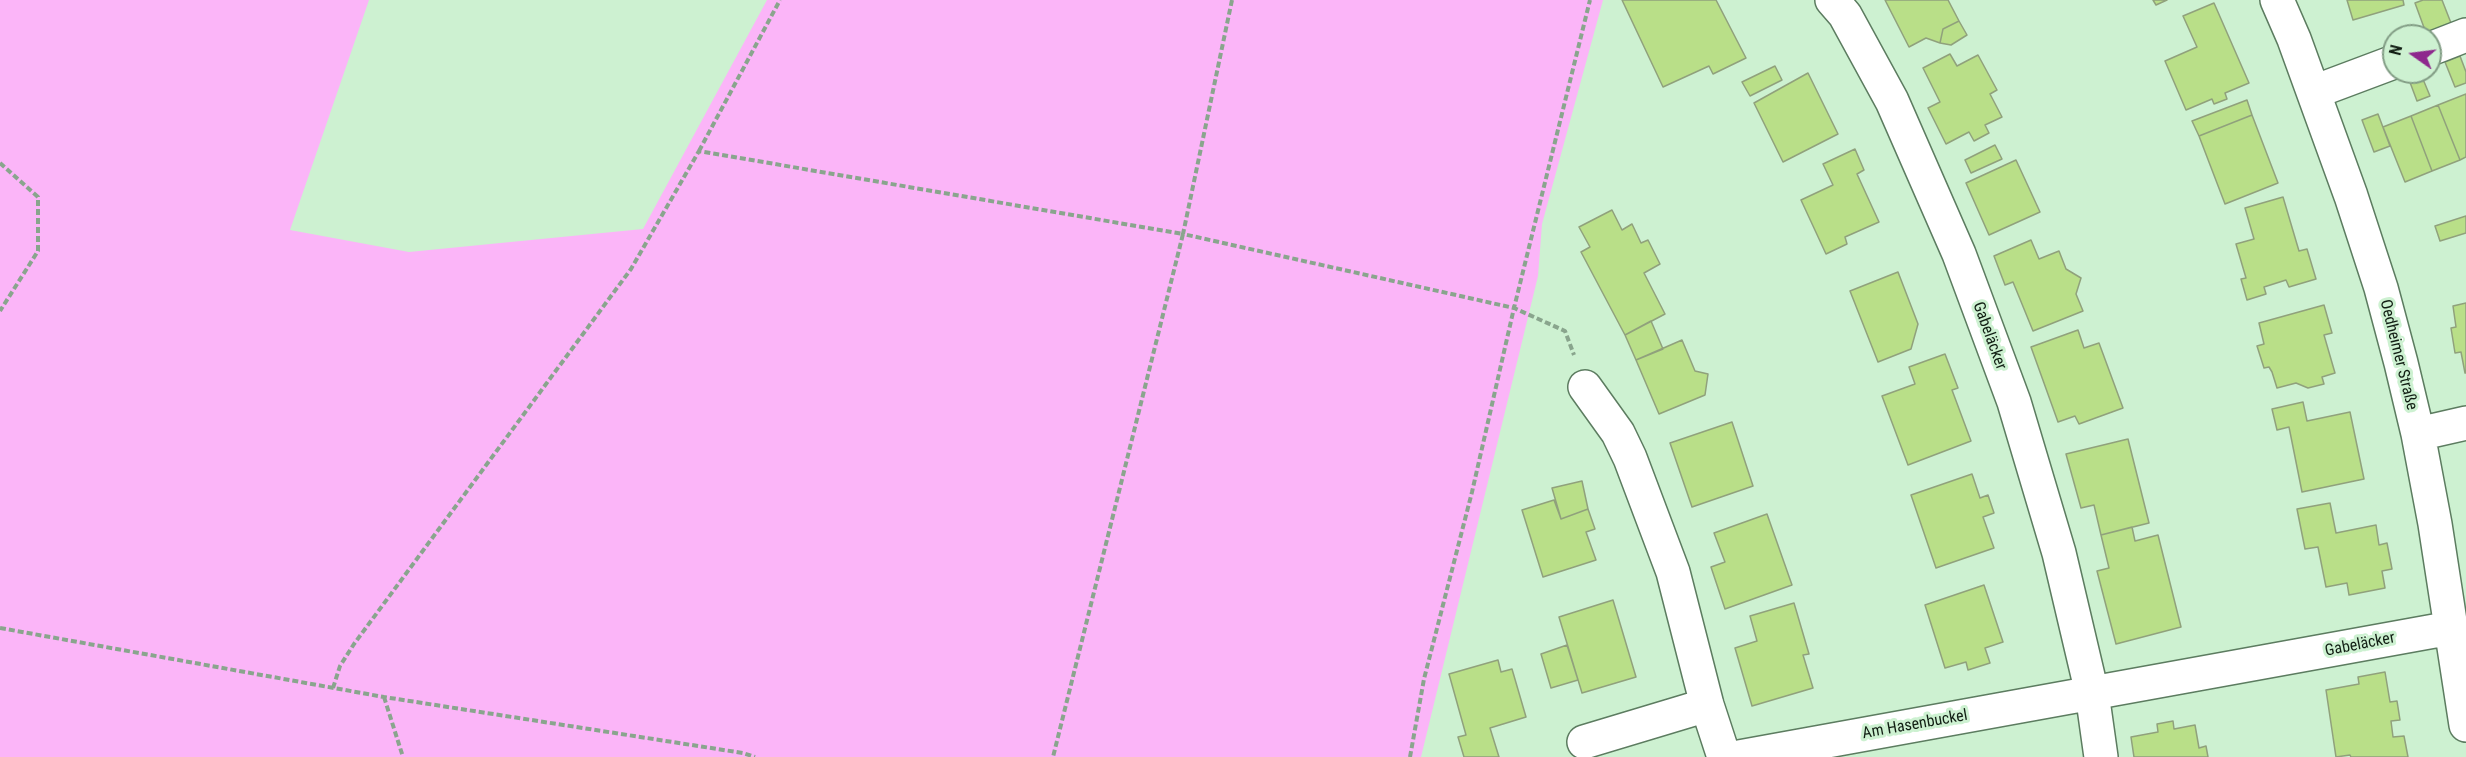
<!DOCTYPE html>
<meta charset="utf-8">
<style>
body{margin:0}
#map{position:relative;width:2466px;height:757px;overflow:hidden;background:#cdf1d1;font-family:"Roboto Condensed",sans-serif}
canvas{display:block}
.north{position:absolute;left:2382px;top:24px;width:60px;height:60px;box-sizing:border-box;background:#cdf1d1;border:2px solid #829d85;border-radius:50%;rotate:284deg;font-size:16px;font-weight:700;line-height:24px;text-align:center;color:#111e13}
.north::after{content:'';display:block;margin:auto;width:21px;height:27px;background:#8e288d;clip-path:polygon(50% 0,100% 100%,50% 72%,0 100%)}
</style>
<div id="map">
<canvas width="2466" height="757"></canvas>
<div class="north">N</div>
</div>
<script>
const c = document.querySelector('canvas').getContext('2d');
c.lineJoin = 'round';
function fillPath(path, color) { c.fillStyle = color; c.fill(path, 'evenodd'); }
const poly = rows => new Path2D(rows.map(r => 'M' + r).join(''));
function stroke(path, color, width, dash) { c.strokeStyle = color; c.lineWidth = width; c.lineCap = dash ? 'butt' : 'round'; c.setLineDash(dash || []); c.stroke(path); }
function label(font, color, halo, rows, align = 'center') {
  c.font = font + ' "Roboto Condensed",sans-serif'; c.lineWidth = 6; c.setLineDash([]); c.textBaseline = 'middle'; c.strokeStyle = halo; c.fillStyle = color; for (const [text, x, y, turn = 0] of rows) {
    c.save(); c.translate(x, y); c.rotate((+turn || 0) * Math.PI / 180); c.textAlign = isNaN(turn) ? turn : align; if (halo) c.strokeText(text, 0, 0); c.fillText(text, 0, 0); c.restore();
  }
}
const green = poly([
 [0,0,369,0,290,230,409,252,643,229,767,0,1603,0,1542,224,1538,276,1421,757,0,757]
]);
const building = poly([
 [1622,0,1716,0,1746,58,1713,74,1709,66,1663,87,1622,0],
 [1885,0,1948,0,1959,21,1943,29,1940,43,1926,38,1909,47,1885,0],
 [2153,0,2167,0,2156,5,2153,0],
 [2347,0,2403,0,2404,5,2353,20,2347,0],
 [2423,0,2442,0,2451,23,2426,33,2415,3,2423,0],
 [2214,3,2249,83,2225,93,2227,99,2214,104,2212,99,2186,110,2165,61,2197,47,2183,16,2214,3],
 [1959,21,1967,35,1951,45,1940,43,1943,29,1959,21],
 [1950,54,1957,66,1978,55,1997,90,1990,94,2002,117,1985,125,1989,133,1974,141,1969,132,1946,144,1928,108,1940,102,1923,68,1950,54],
 [2460,56,2466,72,2466,83,2455,87,2445,62,2460,56],
 [1775,66,1782,80,1750,96,1742,82,1775,66],
 [2420,72,2430,96,2417,101,2408,77,2420,72],
 [1808,73,1838,134,1783,162,1754,103,1808,73],
 [2466,94,2466,157,2460,160,2438,105,2466,94],
 [2247,100,2252,115,2199,136,2192,121,2247,100],
 [2438,105,2460,160,2432,171,2411,116,2438,105],
 [2378,114,2390,146,2374,152,2362,120,2378,114],
 [2252,115,2278,183,2225,204,2199,136,2252,115],
 [2411,116,2432,171,2405,182,2383,127,2411,116],
 [1995,145,2002,159,1971,173,1965,160,1995,145],
 [1855,149,1864,170,1857,174,1879,222,1845,237,1847,244,1826,254,1801,200,1833,185,1823,164,1855,149],
 [2016,160,2040,212,1989,235,1966,183,2016,160],
 [2283,197,2299,251,2307,249,2316,279,2289,287,2286,280,2264,287,2266,294,2247,300,2241,279,2246,278,2236,244,2254,239,2245,208,2283,197],
 [1612,210,1622,230,1632,224,1641,243,1648,240,1660,264,1644,273,1665,314,1625,335,1581,252,1590,247,1579,227,1612,210],
 [2466,216,2466,233,2440,241,2435,226,2466,216],
 [2031,240,2039,259,2059,251,2066,269,2081,278,2076,294,2083,311,2033,331,2013,282,2005,285,1994,256,2031,240],
 [1898,272,1918,324,1911,349,1878,362,1850,291,1898,272],
 [2466,303,2466,373,2465,373,2461,352,2455,353,2451,328,2456,327,2453,306,2466,303],
 [2324,305,2332,333,2324,335,2335,373,2322,377,2324,384,2308,388,2296,383,2277,388,2272,372,2269,367,2264,368,2257,346,2264,344,2259,323,2324,305],
 [1651,321,1663,349,1636,360,1625,335,1651,321],
 [2078,330,2084,348,2099,343,2123,408,2079,424,2075,416,2058,422,2031,347,2078,330],
 [1682,340,1695,371,1708,374,1705,395,1659,414,1636,360,1682,340],
 [1945,354,1958,388,1952,390,1971,441,1908,465,1882,396,1915,384,1909,367,1945,354],
 [2303,402,2307,421,2350,412,2364,479,2302,492,2289,427,2277,430,2272,409,2303,402],
 [1732,422,1753,486,1692,507,1670,443,1732,422],
 [2128,439,2149,523,2101,535,2094,505,2081,508,2066,454,2128,439],
 [1972,474,1980,498,1988,495,1994,513,1983,517,1994,548,1936,568,1911,495,1972,474],
 [1582,481,1588,509,1561,519,1552,488,1582,481],
 [1554,500,1561,519,1588,509,1595,529,1586,532,1596,560,1543,577,1522,510,1554,500],
 [2330,503,2336,533,2376,525,2379,545,2387,543,2392,569,2382,571,2385,588,2349,595,2347,583,2326,587,2318,547,2305,549,2297,509,2330,503],
 [1767,514,1792,585,1725,609,1711,567,1725,562,1714,533,1767,514],
 [2132,527,2135,541,2158,535,2181,627,2116,644,2097,571,2109,568,2101,535,2132,527],
 [1984,585,2003,642,1985,648,1990,663,1968,670,1966,662,1945,668,1925,605,1984,585],
 [1613,600,1636,677,1582,693,1559,617,1613,600],
 [1794,603,1809,654,1803,655,1813,688,1752,706,1735,648,1757,641,1750,616,1794,603],
 [1567,645,1578,680,1551,688,1541,654,1567,645],
 [1498,660,1501,672,1512,669,1526,717,1490,728,1499,757,1464,757,1458,737,1466,735,1449,674,1498,660],
 [2385,672,2390,702,2397,701,2400,720,2391,721,2393,737,2404,736,2408,757,2351,757,2350,755,2336,757,2326,690,2359,684,2358,677,2385,672],
 [2173,721,2174,729,2195,725,2199,748,2206,746,2208,757,2134,757,2131,737,2158,732,2157,724,2173,721]
]);
const path = poly([
 [1232,0,1183,234,1514,308,1590,0],
 [699,151,780,0],
 [0,163,38,197,38,251,0,311],
 [0,628,384,697,743,753,755,757],
 [333,688,340,666,354,644,631,269,699,151,1183,234,1053,757],
 [384,697,403,757],
 [1410,757,1424,679,1472,492,1514,308,1565,331,1574,355]
]);
const minor = poly([
 [1832,0,1845,15,1892,101,1959,254,2014,402,2059,553,2092,693,2101,757],
 [2277,0,2294,39,2351,196,2381,288,2401,363,2418,434,2435,524,2466,725],
 [2430,49,2466,35],
 [2314,92,2394,62],
 [1585,387,1618,433,1630,458,1673,572,1707,705,1724,757],
 [2418,434,2466,423],
 [1584,742,1707,705],
 [1739,757,2451,628]
]);
const streetNames = [
 ["Gabeläcker",1989,336,70],
 ["Oedheimer Straße",2398,355,76],
 ["Gabeläcker",2360,645,-11],
 ["Am Hasenbuckel",1915,725,-10]
];
fillPath(green, '#fbb5f8');
fillPath(building, '#b9df88');
stroke(building, '#90a17c', 1.5);
stroke(minor, '#5c7c60', 36);
stroke(path, '#89a58d', 4, [6, 3]);
stroke(minor, '#fff', 33);
label('16px', '#111e13', '#cdf1d1', streetNames);
</script>
